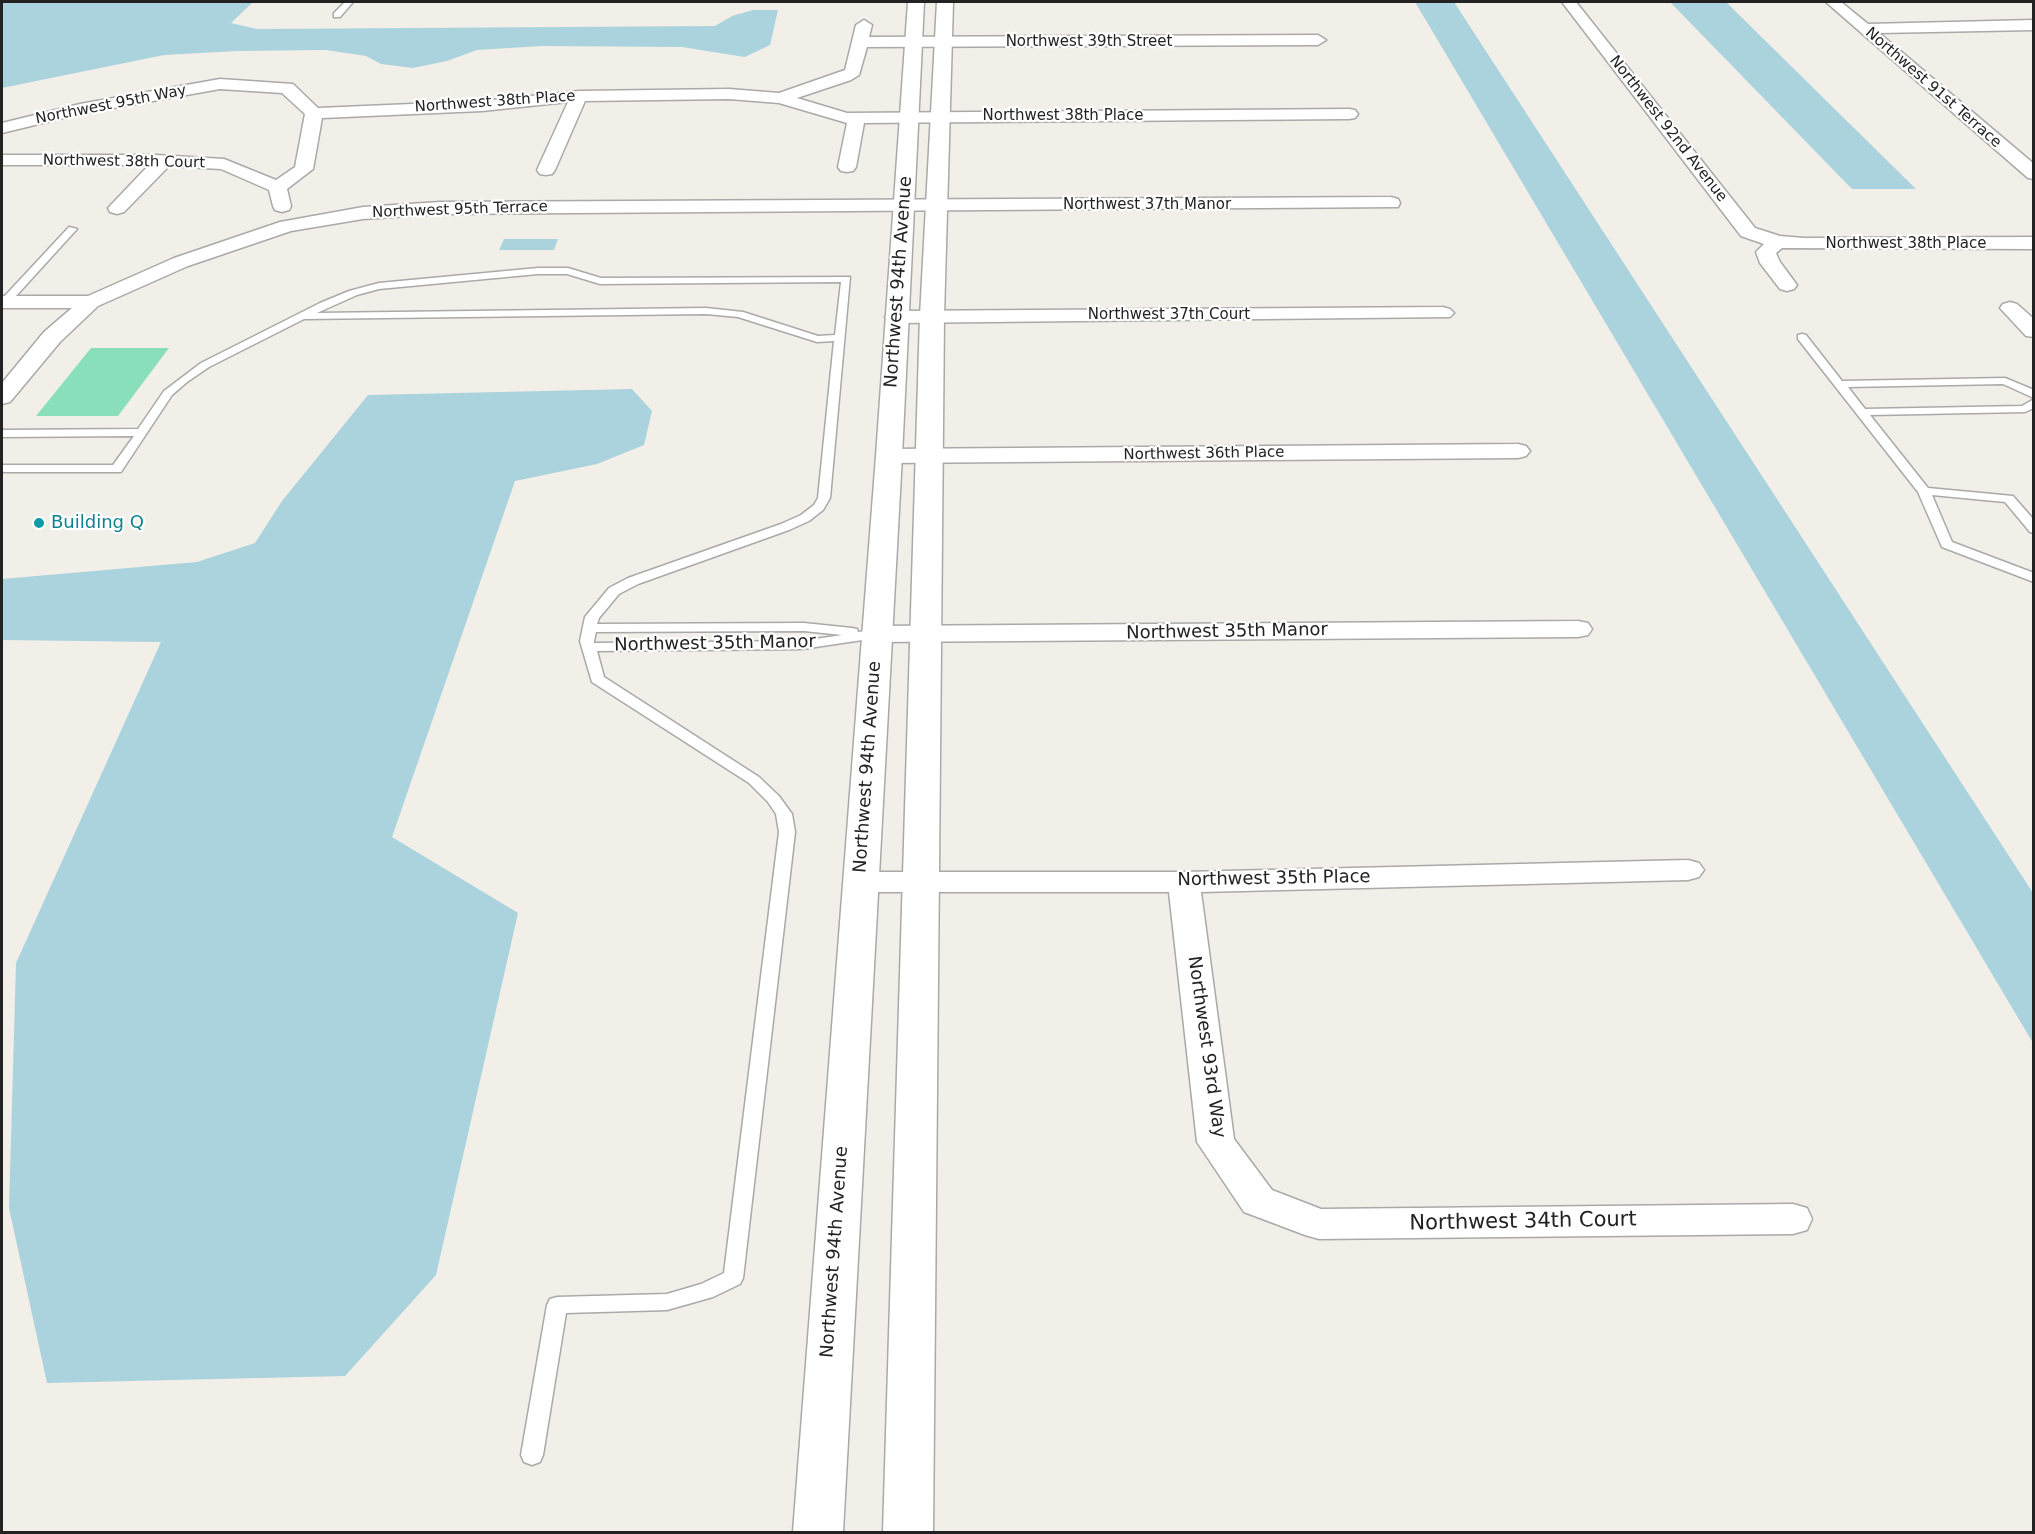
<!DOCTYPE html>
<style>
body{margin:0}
#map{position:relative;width:2035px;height:1534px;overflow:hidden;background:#f2efe9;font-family:"DejaVu Sans",sans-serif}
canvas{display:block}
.frame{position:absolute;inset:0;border:3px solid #222;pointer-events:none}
</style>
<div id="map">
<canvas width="2035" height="1534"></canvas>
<div class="frame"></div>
</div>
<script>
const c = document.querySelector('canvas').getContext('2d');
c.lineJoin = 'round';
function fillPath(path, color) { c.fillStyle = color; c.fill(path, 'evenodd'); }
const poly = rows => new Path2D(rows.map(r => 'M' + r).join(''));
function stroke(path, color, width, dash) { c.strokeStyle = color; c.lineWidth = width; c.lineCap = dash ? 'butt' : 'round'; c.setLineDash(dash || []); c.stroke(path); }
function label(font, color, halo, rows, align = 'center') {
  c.font = font + ' "DejaVu Sans",sans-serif'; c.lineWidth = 4.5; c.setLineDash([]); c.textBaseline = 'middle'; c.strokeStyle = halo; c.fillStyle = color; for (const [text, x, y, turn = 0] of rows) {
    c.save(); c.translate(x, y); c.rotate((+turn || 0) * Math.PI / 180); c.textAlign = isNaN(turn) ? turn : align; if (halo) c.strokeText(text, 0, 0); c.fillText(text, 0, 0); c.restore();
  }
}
const pitch = poly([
 [91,348,169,348,118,416,36,416]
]);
const water = poly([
 [2,2,253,2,231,23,257,29,715,26,732,16,753,10,778,10,770,45,745,57,682,47,542,46,477,50,447,61,413,68,381,64,366,56,326,50,237,51,164,55,2,88],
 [1415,2,1454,2,2033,893,2033,1043],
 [1670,2,1726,2,1916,189,1852,189],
 [504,239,558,239,554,250,499,250],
 [632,389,652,411,644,445,597,464,515,481,392,837,518,913,436,1275,345,1376,47,1383,9,1208,16,963,161,642,2,640,2,579,197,562,255,543,282,501,368,395]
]);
const service = poly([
 [345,2,353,2,340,17,334,17,334,13,345,2],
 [69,227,77,229,6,307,2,308,2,299,69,227],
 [538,268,568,268,601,278,850,277,830,498,823,510,809,521,789,530,638,584,619,594,599,618,597,624,804,623,852,628,857,629,858,632,876,630,883,634,876,638,802,649,597,651,604,677,759,777,779,796,792,814,795,832,743,1278,740,1284,713,1297,667,1310,566,1313,543,1455,540,1462,532,1465,524,1462,521,1455,547,1305,550,1299,557,1297,667,1294,701,1284,724,1273,779,832,776,814,768,802,749,783,592,682,580,641,585,617,609,588,628,578,781,524,801,515,814,505,818,498,834,341,817,342,738,317,706,314,304,319,209,367,187,382,172,395,121,472,2,472,2,465,113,465,134,436,2,437,2,430,138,429,164,391,201,363,320,303,349,291,379,283,538,268],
 [538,274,567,274,600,284,841,282,835,335,818,336,743,312,706,308,317,313,357,295,379,289,538,274],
 [804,631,842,635,802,641,594,643,594,641,596,632,804,631],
 [1802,334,1806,335,1842,381,2005,378,2034,390,2034,398,2003,384,1848,387,1865,409,2022,406,2034,399,2034,408,2025,412,1870,415,1928,488,2013,496,2034,520,2034,533,2030,532,2005,502,1932,495,1952,542,2034,573,2034,582,1942,547,1918,492,1798,339,1798,335,1802,334]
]);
const minor = poly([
 [1562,2,1576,2,1755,228,1780,236,1804,238,2034,237,2034,249,1782,248,1776,253,1780,262,1797,285,1794,289,1787,291,1780,289,1760,263,1756,252,1764,244,1741,236,1562,2],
 [1826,2,1841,2,1868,24,2034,20,2034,30,1879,33,2034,164,2034,179,2028,178,1826,2],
 [864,20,872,25,869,37,1318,35,1326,40,1318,45,867,47,859,75,851,80,797,98,847,113,1349,109,1355,110,1358,114,1355,118,1349,119,864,123,856,167,853,171,847,172,841,171,838,167,847,123,779,103,729,99,585,101,555,170,552,174,546,175,540,174,537,170,568,102,482,111,322,118,313,169,287,189,291,206,289,210,282,212,275,210,273,206,269,190,221,169,169,166,124,212,117,214,110,212,108,208,149,165,2,165,2,155,156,155,224,159,276,180,295,167,305,114,282,93,220,89,80,114,2,133,2,123,80,104,220,79,293,84,318,108,482,101,579,91,729,89,779,93,845,70,856,25,864,20],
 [1391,197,1398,199,1400,203,1398,207,440,214,363,219,291,231,188,266,98,306,60,342,10,402,2,404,2,383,44,332,72,308,2,308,2,296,88,296,174,258,280,222,363,207,440,202,1391,197],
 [2010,302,2017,304,2034,319,2034,337,2026,336,2000,308,2003,304,2010,302],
 [1443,307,1450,309,1454,313,1450,317,896,323,889,321,885,317,889,313,896,311,1443,307],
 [1518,444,1526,446,1530,451,1526,456,1518,458,889,463,881,461,877,456,881,451,889,449,1518,444],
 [1578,621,1588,623,1592,629,1588,635,1578,637,876,642,866,640,862,634,866,628,876,626,1578,621],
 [1688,860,1699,863,1704,870,1699,877,1688,880,1201,892,1234,1139,1272,1190,1321,1209,1793,1204,1807,1208,1812,1219,1807,1230,1793,1234,1319,1239,1305,1235,1244,1212,1197,1142,1169,892,860,892,849,889,844,882,849,875,860,872,1184,872,1688,860]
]);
const tertiary = poly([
 [908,2,924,2,902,456,843,1532,793,1532,876,456,908,2],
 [937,2,953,2,944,316,933,1532,883,1532,920,316,937,2]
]);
const markers = [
 [39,523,6,"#0f9aa8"]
];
const farStreetnames = [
 ["Northwest 39th Street",1089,42],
 ["Northwest 91st Terrace",1933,88,41],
 ["Northwest 38th Place",495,102,-4],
 ["Northwest 95th Way",111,105,-11],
 ["Northwest 38th Place",1063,116],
 ["Northwest 92nd Avenue",1668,129,52],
 ["Northwest 38th Court",124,162,1],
 ["Northwest 37th Manor",1147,205],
 ["Northwest 95th Terrace",460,210,-2],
 ["Northwest 38th Place",1906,244],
 ["Northwest 37th Court",1169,315],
 ["Northwest 36th Place",1204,454,-1]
];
const streetNames = [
 ["Northwest 94th Avenue",899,282,-86],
 ["Northwest 35th Manor",1227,632,-1],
 ["Northwest 35th Manor",715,644,-1],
 ["Northwest 94th Avenue",868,767,-86],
 ["Northwest 35th Place",1274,879,-1],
 ["Northwest 93rd Way",1206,1047,82],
 ["Northwest 94th Avenue",835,1252,-86]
];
const cultureNames = [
 ["Building Q",51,523]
];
const nearStreetnames = [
 ["Northwest 34th Court",1523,1222,-1]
];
fillPath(pitch, '#89dfbc');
fillPath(water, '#aad3de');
stroke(service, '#a9a9a9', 3);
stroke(minor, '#a9a9a9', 3);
stroke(tertiary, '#a9a9a9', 3);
fillPath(service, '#fff');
fillPath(minor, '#fff');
fillPath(tertiary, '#fff');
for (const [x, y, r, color] of markers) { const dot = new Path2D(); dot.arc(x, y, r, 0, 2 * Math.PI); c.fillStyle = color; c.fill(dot); stroke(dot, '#fff', 2); }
label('15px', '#222', '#fff', farStreetnames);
label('18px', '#222', '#fff', streetNames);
label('18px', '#0d838f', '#fff', cultureNames, 'left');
label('21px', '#222', '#fff', nearStreetnames);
</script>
